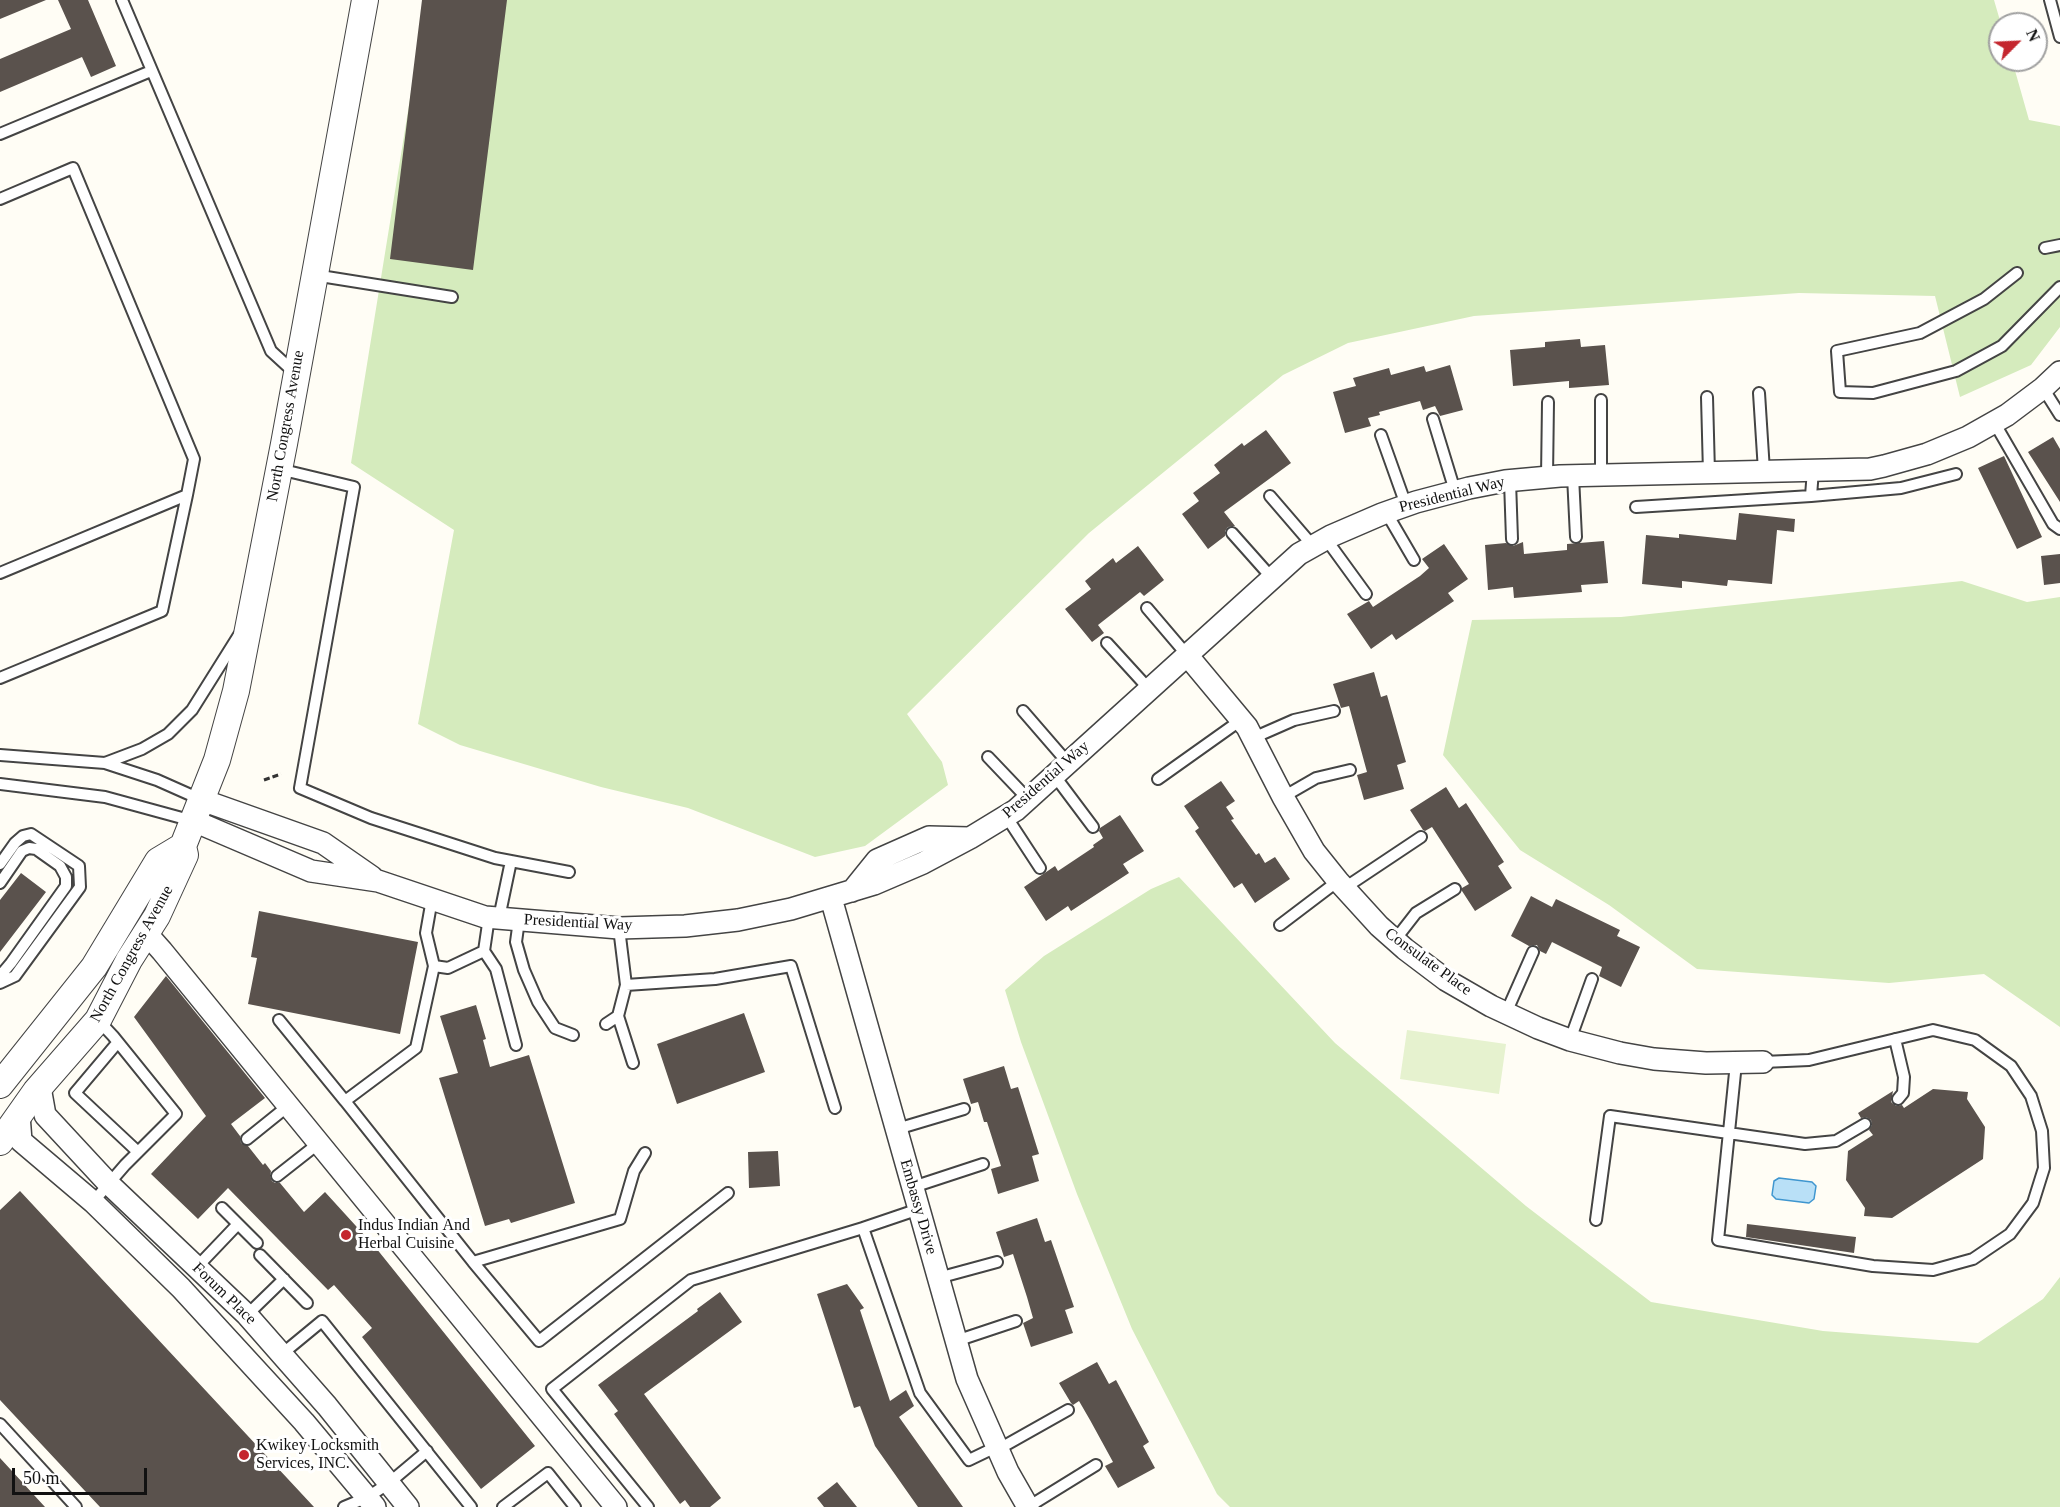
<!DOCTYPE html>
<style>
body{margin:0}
#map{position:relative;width:2060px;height:1507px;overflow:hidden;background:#fffdf5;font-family:"Times New Roman",serif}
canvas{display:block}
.north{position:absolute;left:1988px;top:12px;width:60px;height:60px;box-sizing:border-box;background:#fff;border:2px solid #a0a0a0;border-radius:50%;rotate:66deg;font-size:16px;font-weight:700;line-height:24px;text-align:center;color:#111}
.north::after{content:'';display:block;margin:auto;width:21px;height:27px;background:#c4262e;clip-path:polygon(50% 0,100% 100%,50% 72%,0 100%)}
.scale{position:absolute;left:12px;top:1468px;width:135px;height:27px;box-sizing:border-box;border:3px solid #111;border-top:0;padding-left:8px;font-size:18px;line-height:21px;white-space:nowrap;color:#111;-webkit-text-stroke:4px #fff;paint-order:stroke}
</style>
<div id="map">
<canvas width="2060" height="1507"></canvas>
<div class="north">N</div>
<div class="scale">50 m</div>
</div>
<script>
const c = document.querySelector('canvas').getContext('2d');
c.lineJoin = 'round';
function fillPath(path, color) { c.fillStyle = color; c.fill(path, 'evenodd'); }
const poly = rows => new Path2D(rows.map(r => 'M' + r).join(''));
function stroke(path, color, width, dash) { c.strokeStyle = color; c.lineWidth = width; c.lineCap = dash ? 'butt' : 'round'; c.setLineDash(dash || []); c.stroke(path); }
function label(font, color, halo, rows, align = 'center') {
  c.font = font + ' "Times New Roman",serif'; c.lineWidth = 6; c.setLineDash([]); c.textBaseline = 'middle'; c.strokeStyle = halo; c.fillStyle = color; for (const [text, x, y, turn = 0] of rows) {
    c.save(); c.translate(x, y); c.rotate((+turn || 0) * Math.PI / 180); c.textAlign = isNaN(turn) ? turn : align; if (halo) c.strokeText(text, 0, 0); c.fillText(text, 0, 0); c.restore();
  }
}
const green = poly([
 [426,0,1994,0,2001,24,2000,60,2012,60,2029,120,2060,126,2060,327,2031,365,1960,397,1935,296,1799,293,1474,316,1348,343,1283,375,1089,533,907,714,942,762,948,785,865,846,815,857,688,808,601,787,460,745,418,724,454,530,351,463],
 [1962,581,2027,602,2060,597,2060,1027,1984,974,1889,983,1697,969,1609,905,1520,850,1443,755,1472,620,1621,617],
 [1179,877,1335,1043,1526,1206,1651,1302,1823,1331,1978,1343,2043,1299,2060,1277,2060,1507,1230,1507,1217,1494,1132,1329,1077,1194,1021,1042,1005,990,1044,956,1151,889]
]);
const pitch = poly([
 [1407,1030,1506,1044,1499,1094,1400,1079]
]);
const water = poly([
 [1779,1178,1812,1182,1816,1186,1814,1199,1809,1203,1776,1199,1772,1195,1774,1181,1779,1178]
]);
const building = poly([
 [0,0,46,0,0,19],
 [58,0,88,0,116,66,91,77,82,57,0,92,0,59,71,29],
 [422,0,507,0,473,270,390,259],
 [1580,339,1581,347,1605,345,1609,385,1569,388,1569,381,1513,386,1510,350,1545,347,1545,342],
 [1450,365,1463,410,1440,416,1435,406,1423,410,1420,401,1379,412,1380,415,1368,418,1371,426,1345,433,1333,392,1356,386,1353,378,1389,368,1391,375,1424,366,1426,372],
 [1266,430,1291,463,1224,512,1235,526,1228,527,1225,531,1225,536,1208,549,1182,514,1199,501,1193,493,1220,473,1214,465,1242,443,1244,446],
 [2053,437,2060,449,2060,502,2028,452],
 [2004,456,2042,537,2017,549,1978,468],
 [1739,513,1795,519,1794,532,1777,530,1772,584,1728,580,1727,586,1682,581,1682,588,1642,584,1646,535,1679,538,1679,534,1736,540],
 [1604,541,1608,583,1581,585,1582,592,1514,598,1513,587,1488,590,1485,545,1506,543,1513,546,1523,542,1524,554,1567,550,1567,544],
 [1444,544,1468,579,1448,593,1454,601,1396,640,1392,634,1371,649,1347,614,1369,601,1373,607,1420,576,1429,568,1422,559],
 [1138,546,1164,580,1144,596,1140,592,1098,625,1104,633,1092,642,1065,609,1091,589,1085,581,1113,558,1116,563],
 [2060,554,2060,583,2044,585,2041,556],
 [1374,672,1381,697,1387,695,1406,762,1397,765,1404,789,1364,800,1357,775,1367,772,1349,706,1341,708,1333,684],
 [1221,781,1235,801,1226,807,1234,819,1231,820,1256,855,1259,853,1265,863,1275,857,1290,879,1255,903,1242,883,1234,888,1195,831,1199,828,1184,806],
 [1446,787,1459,808,1466,803,1504,862,1498,866,1512,888,1475,911,1462,891,1462,888,1469,884,1432,827,1425,831,1423,830,1410,810],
 [1120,815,1144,851,1123,864,1129,873,1071,911,1068,906,1046,921,1024,887,1055,866,1058,871,1094,847,1093,845,1103,838,1099,831,1100,828],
 [21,873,46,892,0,952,0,900],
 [1531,896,1552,907,1556,899,1620,930,1617,936,1640,947,1621,987,1599,976,1602,967,1552,942,1546,954,1540,951,1537,945,1529,946,1511,936],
 [259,911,418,942,400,1034,248,1004,257,958,251,957],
 [166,976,265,1098,231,1124,240,1136,241,1143,248,1146,263,1165,265,1163,271,1171,270,1176,272,1181,275,1183,280,1183,304,1212,325,1192,376,1248,535,1446,481,1489,362,1337,372,1328,334,1285,328,1290,228,1188,198,1219,151,1174,206,1116,134,1017],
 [476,1005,486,1039,483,1040,490,1067,529,1055,575,1203,511,1223,509,1219,485,1226,439,1078,458,1073,440,1016],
 [744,1013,765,1072,677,1104,657,1044],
 [1004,1066,1011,1089,1018,1087,1039,1154,1032,1156,1039,1181,998,1194,991,1169,1001,1166,987,1122,984,1122,978,1102,971,1104,963,1079],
 [1933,1089,1968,1092,1967,1099,1985,1127,1983,1159,1892,1218,1864,1216,1865,1208,1846,1180,1848,1151,1873,1135,1869,1130,1872,1125,1871,1120,1866,1117,1861,1118,1858,1113,1893,1091,1891,1102,1896,1106,1902,1105,1904,1108],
 [778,1151,780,1186,749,1188,748,1152],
 [20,1191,314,1507,100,1507,0,1400,0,1210],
 [1037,1218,1045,1242,1051,1240,1074,1307,1065,1310,1073,1333,1031,1347,1023,1323,1033,1318,1027,1297,1013,1254,1004,1257,996,1232],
 [1747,1224,1856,1237,1854,1253,1746,1237],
 [847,1284,864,1308,860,1310,890,1401,906,1390,914,1406,899,1417,963,1507,918,1507,875,1446,860,1406,854,1408,817,1294],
 [720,1292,742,1322,644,1394,721,1498,710,1507,690,1507,685,1500,680,1504,614,1414,618,1411,598,1385,698,1311,697,1309],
 [1097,1362,1109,1384,1116,1380,1149,1442,1143,1446,1155,1468,1118,1488,1105,1466,1113,1462,1090,1420,1079,1401,1073,1405,1071,1403,1059,1383],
 [0,1458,45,1507,0,1507],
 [837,1482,857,1507,824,1507,817,1498]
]);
const path = poly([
 [264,780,281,774]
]);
const service = poly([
 [122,0,271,351,295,373],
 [2050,0,2060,37],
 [0,134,151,71],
 [0,199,73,168,194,459,187,495],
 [2045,248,2060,245],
 [2017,273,1984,299,1920,333,1837,351,1840,392,1873,393,1956,371,2002,346,2060,287],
 [314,275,452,297],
 [2043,388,2060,415],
 [1759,393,1764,471],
 [1707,397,1709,473],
 [1601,400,1601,475],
 [1433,419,1455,491],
 [1994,422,2053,524,2060,529],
 [1381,435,1406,505],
 [279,469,354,487,300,788,371,818,495,858,569,872],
 [1573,476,1576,537],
 [1547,477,1548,402],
 [1510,481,1512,539],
 [1270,496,1313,546],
 [1811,496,1813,470],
 [1636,507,1811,496,1901,488,1956,474],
 [1386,512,1414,560],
 [1232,533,1272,578],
 [1326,539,1366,594],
 [0,573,187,495,162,611,0,678],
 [1147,608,1187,655],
 [1107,643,1149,689],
 [1023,711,1068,763],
 [1253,738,1294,720,1334,711],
 [0,755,105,763,157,780,202,800],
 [988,757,1028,799],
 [105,763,142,749,168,734,192,710,239,635],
 [1054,775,1093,827],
 [1158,779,1241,720],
 [0,784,105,797,193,821],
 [1283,797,1316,778,1350,770],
 [1006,816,1040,868],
 [0,864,15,843,23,836,31,834,79,866,80,887,15,976,0,983],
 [0,883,22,851,29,848,36,849,60,866,66,877,66,886,11,963,0,976],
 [1343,889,1421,837],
 [432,899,426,933,434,966,448,968,484,951,489,917],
 [499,918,511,861],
 [519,920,516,942,524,970,538,1002,555,1028,573,1035],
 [1280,925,1338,881],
 [619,928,626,985,715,979,791,966,835,1108],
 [1395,940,1416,913,1455,889],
 [484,951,496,969,516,1045],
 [1506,1013,1533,952],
 [618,1016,633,1063],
 [279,1020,345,1101,416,1048,434,966],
 [606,1024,618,1016,626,985],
 [1895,1039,1904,1077,1903,1093,1898,1099],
 [1570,1040,1592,979],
 [118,1042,75,1093,138,1152],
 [1736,1063,1718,1240,1873,1266,1933,1270,1973,1259,2010,1234,2033,1203,2044,1168,2042,1131,2031,1096,2011,1066,1975,1040,1933,1030,1809,1060,1763,1062],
 [345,1101,473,1262,620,1219,634,1171,645,1153],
 [897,1129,964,1109],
 [247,1139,288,1106],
 [277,1176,319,1143],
 [913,1187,983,1164],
 [93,1202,125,1165,176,1114,113,1036,98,1020],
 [222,1208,257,1243],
 [919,1209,863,1228,920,1393,969,1460,996,1447],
 [1596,1220,1610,1116,1805,1144,1836,1141,1865,1124],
 [260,1255,307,1303],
 [473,1262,539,1341,728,1193],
 [197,1267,238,1224],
 [938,1278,997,1262],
 [247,1315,284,1279],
 [956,1341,1016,1321],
 [282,1354,322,1321,471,1507],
 [0,1424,76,1507],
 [997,1450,1068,1410],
 [344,1507,368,1497,389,1483,427,1451],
 [503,1507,548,1473,575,1507],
 [648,1507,552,1389,691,1280,863,1228],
 [1028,1507,1096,1465]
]);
const minor = poly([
 [1187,655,1247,727,1283,797,1314,851,1338,881,1379,926,1405,949,1446,980,1491,1006,1538,1028,1570,1040,1620,1053,1654,1059,1706,1063,1763,1062],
 [202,800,323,843,372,877],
 [194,821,311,871,378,881,485,917,619,928,685,926,738,920,791,909,874,884,923,863,970,838,1016,810,1299,554,1331,536,1382,514,1416,502,1469,488,1505,481,1560,476,1870,469,1884,466,1927,454,1968,437,2007,415,2043,388,2060,372],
 [852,891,877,860,929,837,969,838],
 [831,898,967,1379,1008,1472,1028,1507],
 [146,933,162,951,616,1507],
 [40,1087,45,1115,109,1184,247,1315,327,1406,408,1507],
 [19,1115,21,1141,93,1202,181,1288,304,1422,375,1507]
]);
const tertiary = poly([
 [0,1085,94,967,158,861,183,846],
 [0,1142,36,1091,98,1020,129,960,157,916,185,855,183,846,217,760,236,691,284,444,365,0]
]);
const markers = [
 [346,1235,6,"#c4262e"],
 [244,1455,6,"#c4262e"]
];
const streetNames = [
 ["North Congress Avenue",286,426,-80],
 ["Presidential Way",1452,495,-14],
 ["Presidential Way",1046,780,-41],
 ["Presidential Way",578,923,3],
 ["North Congress Avenue",132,954,-61],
 ["Consulate Place",1428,962,36],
 ["Embassy Drive",918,1207,74],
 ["Forum Place",224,1294,44]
];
const poiNames = [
 ["Indus Indian And",358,1226],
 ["Herbal Cuisine",358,1244],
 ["Kwikey Locksmith",256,1446],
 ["Services, INC.",256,1464]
];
fillPath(green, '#d5ebbd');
fillPath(pitch, '#e6f2cf');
fillPath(water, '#b9e0f7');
stroke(water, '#3f96cf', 1.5);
fillPath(building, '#5a524d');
stroke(service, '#444', 14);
stroke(minor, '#444', 24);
stroke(tertiary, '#444', 28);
stroke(path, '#333', 3, [6, 3]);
stroke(service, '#fff', 10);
stroke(minor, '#fff', 21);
stroke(tertiary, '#fff', 26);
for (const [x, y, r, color] of markers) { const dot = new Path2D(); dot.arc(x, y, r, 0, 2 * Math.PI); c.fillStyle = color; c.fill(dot); stroke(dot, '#fff', 2); }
label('16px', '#111', '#fff', streetNames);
label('16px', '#111', '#fff', poiNames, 'left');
</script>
